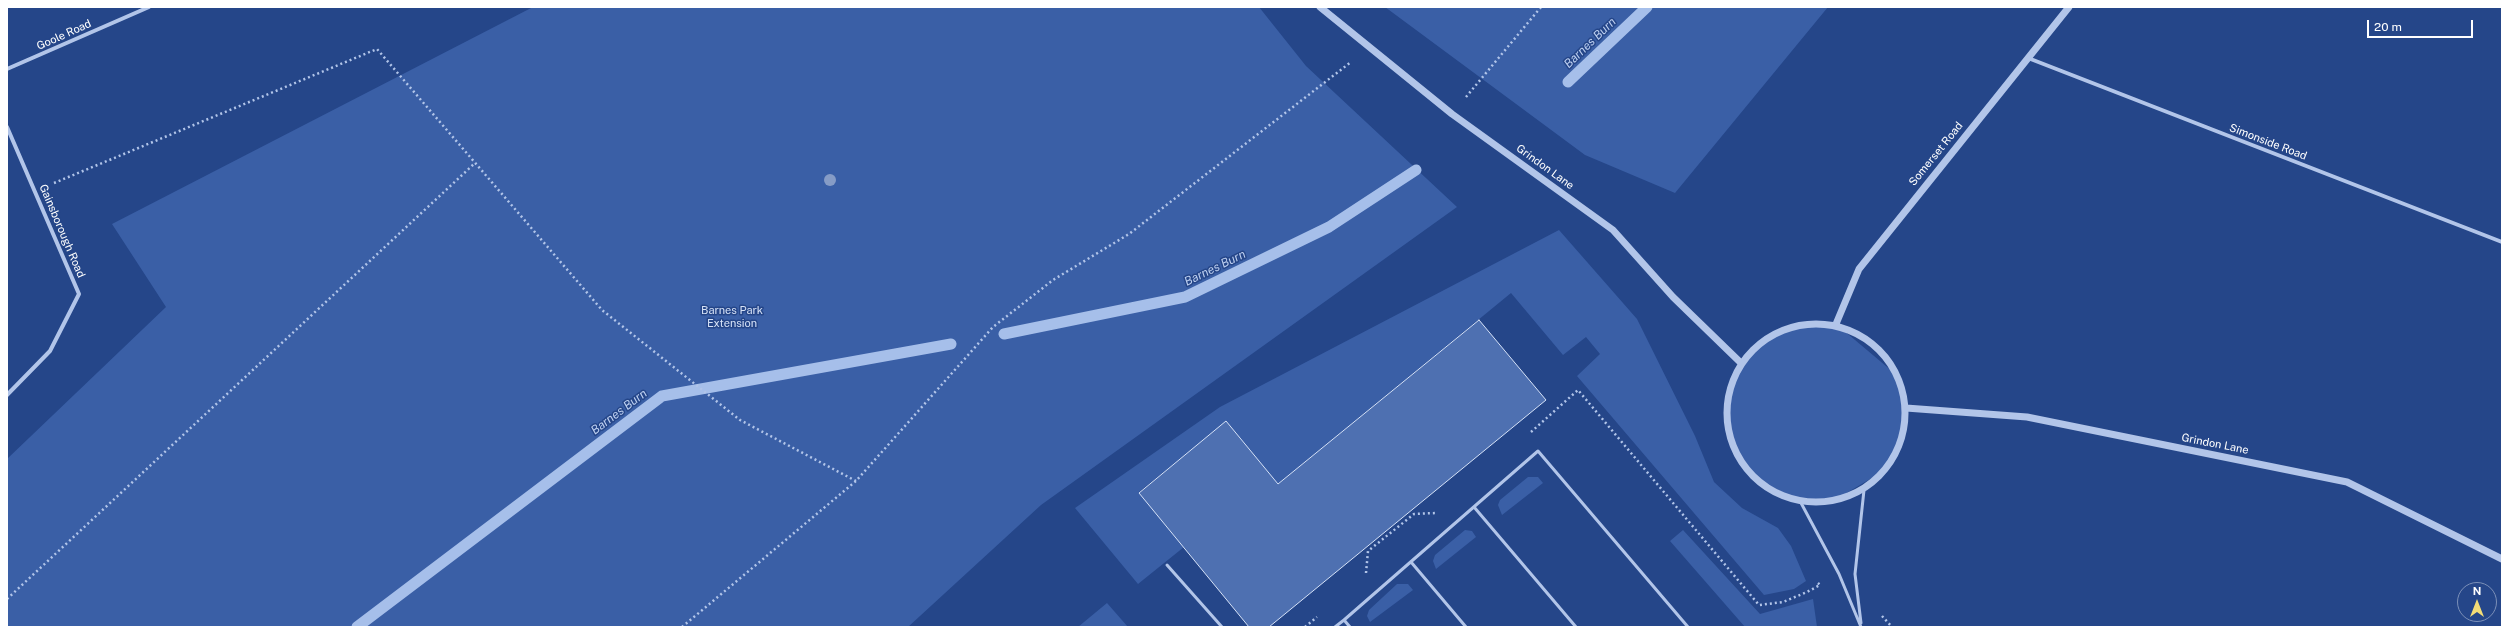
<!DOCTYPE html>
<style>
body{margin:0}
#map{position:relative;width:2509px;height:634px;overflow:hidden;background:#254689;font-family:"Public Sans",sans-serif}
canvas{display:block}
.frame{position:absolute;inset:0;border:8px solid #fff;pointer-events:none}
.north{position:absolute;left:2457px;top:582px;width:40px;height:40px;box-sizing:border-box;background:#254689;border:1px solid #7c90b8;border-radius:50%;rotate:0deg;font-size:11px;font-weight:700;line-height:16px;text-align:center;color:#fff}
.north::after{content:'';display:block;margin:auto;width:14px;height:18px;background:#f3dc76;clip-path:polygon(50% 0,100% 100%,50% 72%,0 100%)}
.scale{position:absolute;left:2367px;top:20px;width:106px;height:18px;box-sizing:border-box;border:2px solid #fff;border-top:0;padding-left:5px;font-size:12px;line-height:14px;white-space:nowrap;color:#fff;-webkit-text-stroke:3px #254689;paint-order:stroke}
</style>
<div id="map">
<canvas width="2509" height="634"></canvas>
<div class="frame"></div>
<div class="north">N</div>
<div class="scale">20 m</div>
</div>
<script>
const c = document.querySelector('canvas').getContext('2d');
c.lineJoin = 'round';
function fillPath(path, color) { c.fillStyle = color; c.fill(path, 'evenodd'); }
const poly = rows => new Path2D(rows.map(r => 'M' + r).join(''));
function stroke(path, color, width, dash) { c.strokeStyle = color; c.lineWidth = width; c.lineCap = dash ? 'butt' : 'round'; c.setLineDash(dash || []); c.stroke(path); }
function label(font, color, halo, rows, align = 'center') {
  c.font = font + ' "Public Sans",sans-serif'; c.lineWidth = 3; c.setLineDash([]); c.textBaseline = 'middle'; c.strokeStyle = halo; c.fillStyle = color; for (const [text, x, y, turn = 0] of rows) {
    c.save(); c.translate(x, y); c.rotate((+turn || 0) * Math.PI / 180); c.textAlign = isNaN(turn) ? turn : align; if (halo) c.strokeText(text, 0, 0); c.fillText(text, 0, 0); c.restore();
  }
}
const green = poly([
 [533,7,1259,7,1306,66,1457,207,1041,505,908,627,7,627,7,459,166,307,112,224],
 [1385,7,1828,7,1675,193,1585,155],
 [1559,230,1637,319,1695,436,1714,482,1742,508,1778,528,1791,546,1806,581,1794,589,1764,595,1577,376,1600,354,1586,337,1563,355,1511,293,1278,484,1226,422,1139,492,1184,547,1138,584,1075,508,1220,407],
 [1836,324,1899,377,1906,408,1901,444,1887,469,1833,501,1800,501,1757,479,1738,458,1726,421,1729,389,1741,363,1766,337,1790,326],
 [1528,477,1538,477,1543,483,1502,515,1498,505,1500,500],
 [1465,530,1472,531,1476,537,1436,569,1433,561,1435,555],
 [1683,530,1760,614,1813,599,1817,627,1745,627,1670,541],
 [1397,584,1408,584,1413,590,1370,622,1367,616,1369,610],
 [1107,603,1128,627,1078,627]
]);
const stream = poly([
 [1568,82,1647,7],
 [1004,334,1185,297,1329,227,1416,170],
 [357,627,662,396,951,344]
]);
const building = poly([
 [1479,320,1546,400,1269,627,1249,627,1139,493,1226,421,1278,484,1479,320]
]);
const path = poly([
 [1466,97,1541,7],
 [54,183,377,49,602,310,740,420,856,481],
 [1531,432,1578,390,1759,605,1783,602,1807,592,1820,585,1818,583],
 [1366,573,1368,551,1414,514,1436,513],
 [7,599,475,163],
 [1882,616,1892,627],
 [682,627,856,481,993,327,1053,280,1129,234,1351,62],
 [1305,627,1317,617]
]);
const service = poly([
 [1800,501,1839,574,1861,627],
 [1474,507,1576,627],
 [1411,562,1466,627],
 [1167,565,1222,627],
 [1861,623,1855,574,1864,490],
 [1335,627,1344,620],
 [1350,627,1344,620,1538,451,1688,627]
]);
const minor = poly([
 [2028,58,2502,242],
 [7,69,149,7],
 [7,127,79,294,50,351,7,395]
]);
const tertiary = poly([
 [1320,7,1452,114,1613,230,1673,297,1741,363],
 '1727 413a89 89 0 1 1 178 0a89 89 0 1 1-178 0Z',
 [1836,324,1859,269,2069,7],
 [1906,408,2027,417,2347,482,2502,559]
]);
const trees = [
 [830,180]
];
const streetNames = [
 ["Goole Road",64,35,-24],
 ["Simonside Road",2268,142,21],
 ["Somerset Road",1936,154,-51],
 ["Grindon Lane",1545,167,36],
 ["Gainsborough Road",62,231,67],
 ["Grindon Lane",2215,444,11]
];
const parkNames = [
 ["Barnes Park",732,311],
 ["Extension",732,324]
];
const waterNames = [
 ["Barnes Burn",1590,43,-44],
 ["Barnes Burn",1215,268,-26],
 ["Barnes Burn",619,412,-37]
];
fillPath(green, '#3a5fa6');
stroke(stream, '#a6bfea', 11);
fillPath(building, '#4e70b1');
stroke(building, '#d6e2f7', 1);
stroke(path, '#b2c5e9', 2.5, [2, 3]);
stroke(service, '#b2c5e9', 3);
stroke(minor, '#b2c5e9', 4);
stroke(tertiary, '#b2c5e9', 7);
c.fillStyle = '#869cc6';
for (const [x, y] of trees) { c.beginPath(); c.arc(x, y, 6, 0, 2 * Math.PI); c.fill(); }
label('11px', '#fff', '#254689', streetNames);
label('11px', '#d6e2f7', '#254689', parkNames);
label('italic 12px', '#bed0f1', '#254689', waterNames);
</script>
